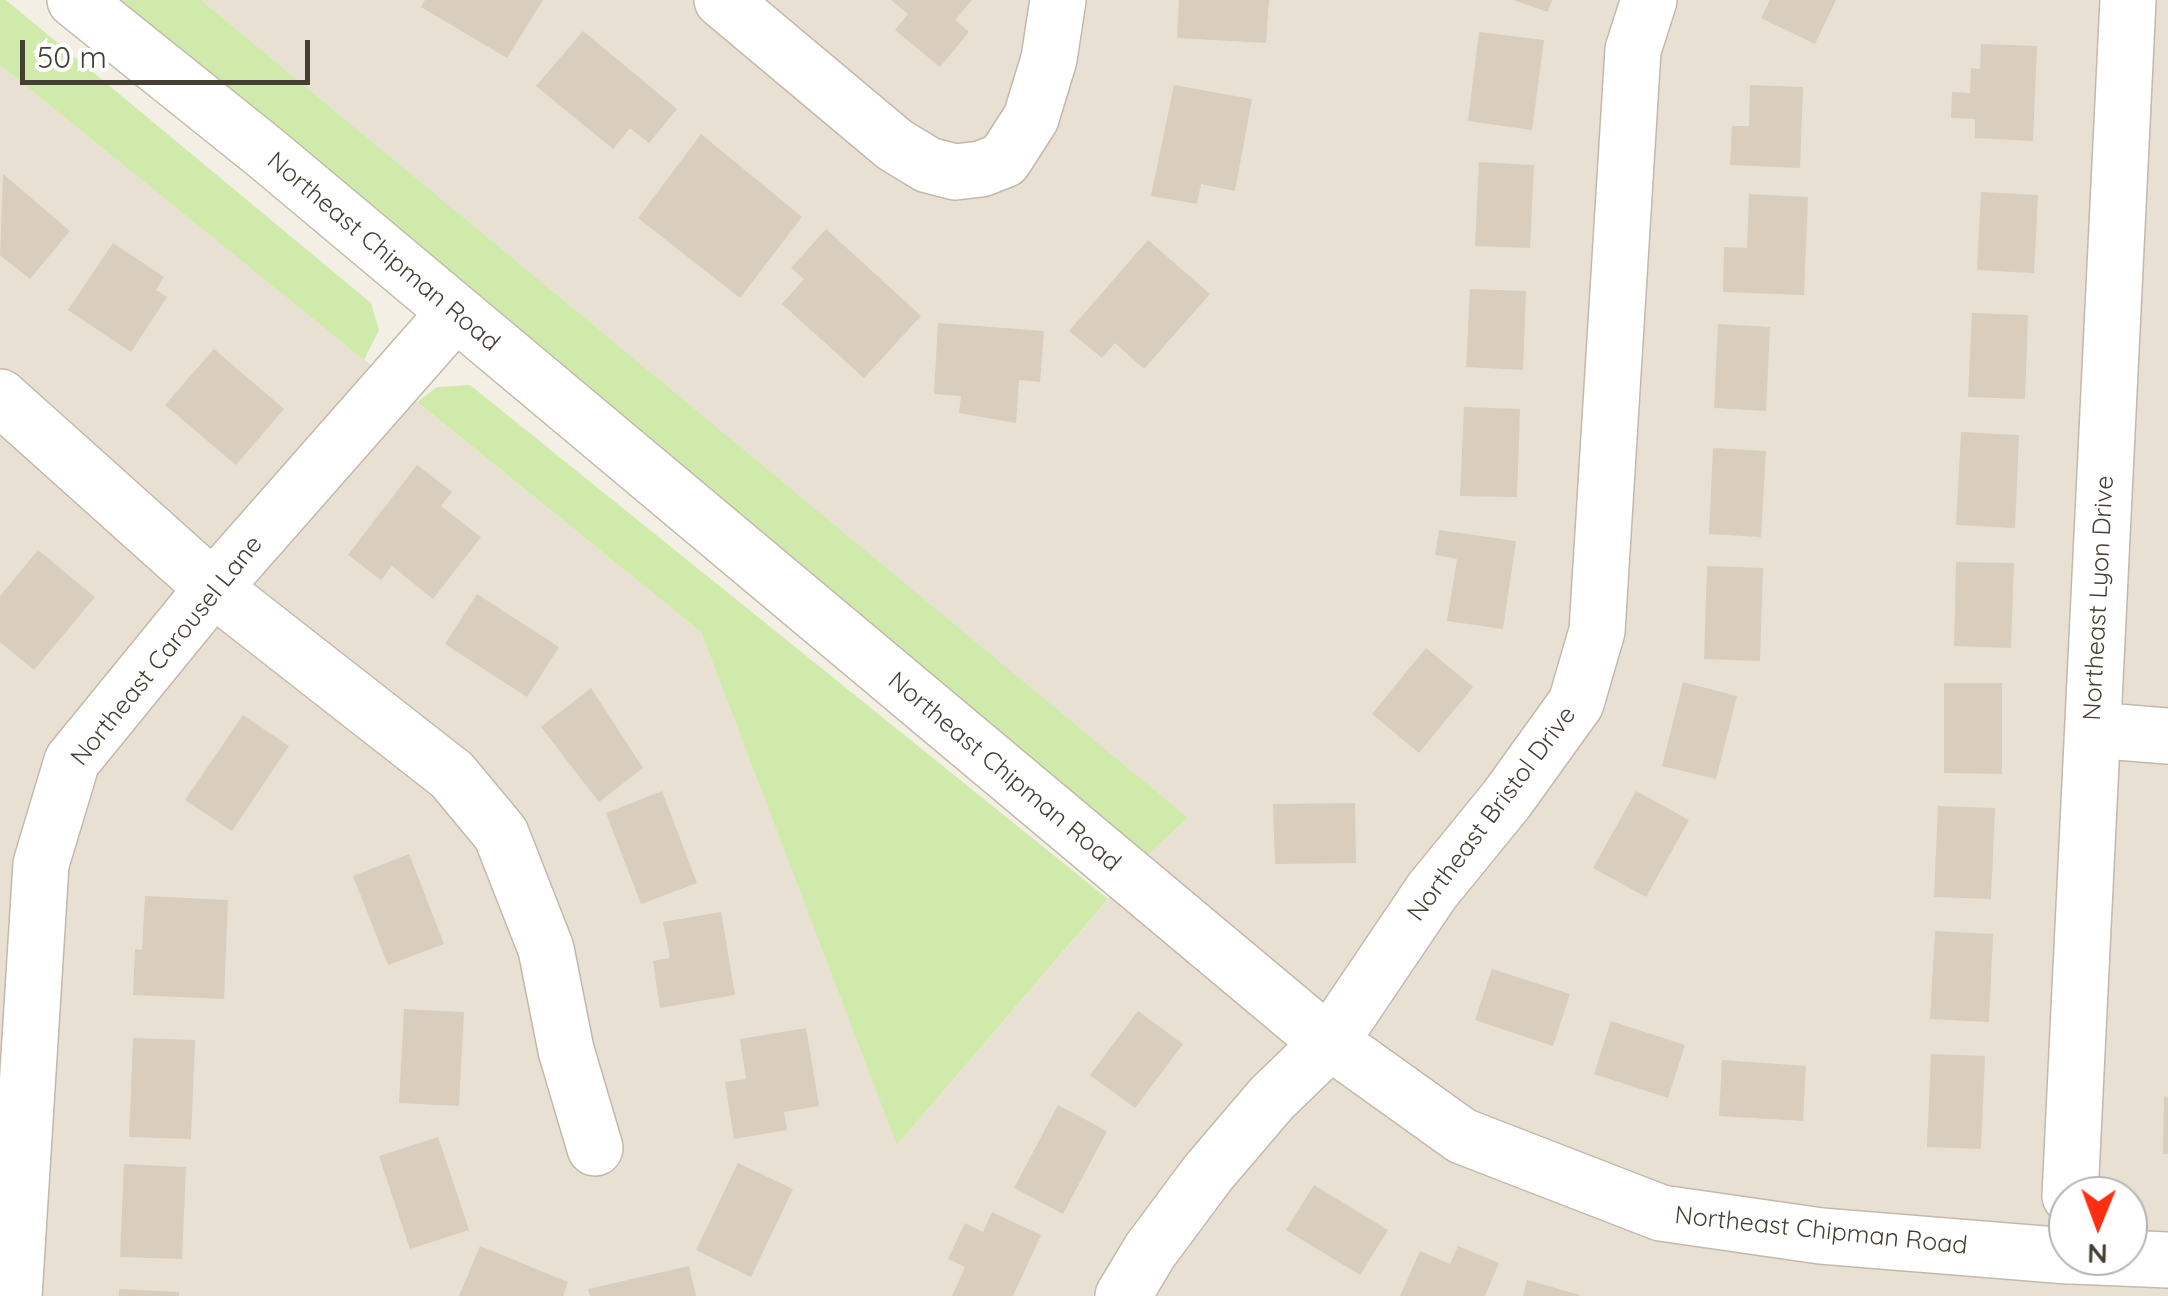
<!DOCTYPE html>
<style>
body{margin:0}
#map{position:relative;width:2168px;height:1296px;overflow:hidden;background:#f3efe5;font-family:Quicksand,sans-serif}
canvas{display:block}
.north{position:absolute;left:2048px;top:1176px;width:100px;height:100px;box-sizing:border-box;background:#fff;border:2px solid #b5b2ae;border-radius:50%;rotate:181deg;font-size:28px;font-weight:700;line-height:40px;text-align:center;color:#463f34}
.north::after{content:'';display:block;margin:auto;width:35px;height:45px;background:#ff2e11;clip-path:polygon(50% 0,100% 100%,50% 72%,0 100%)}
.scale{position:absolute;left:20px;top:40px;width:290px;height:45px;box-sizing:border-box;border:5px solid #463f34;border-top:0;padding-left:12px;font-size:30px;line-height:35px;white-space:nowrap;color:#463f34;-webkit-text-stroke:8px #fff;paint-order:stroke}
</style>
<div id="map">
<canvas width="2168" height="1296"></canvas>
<div class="north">N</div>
<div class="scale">50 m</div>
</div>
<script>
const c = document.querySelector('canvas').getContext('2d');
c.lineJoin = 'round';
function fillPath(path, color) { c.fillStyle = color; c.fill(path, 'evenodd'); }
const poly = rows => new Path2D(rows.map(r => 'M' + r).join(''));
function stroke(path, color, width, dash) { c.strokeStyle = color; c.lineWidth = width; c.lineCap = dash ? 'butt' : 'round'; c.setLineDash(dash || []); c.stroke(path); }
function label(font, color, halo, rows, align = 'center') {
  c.font = font + ' Quicksand,sans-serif'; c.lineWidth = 9; c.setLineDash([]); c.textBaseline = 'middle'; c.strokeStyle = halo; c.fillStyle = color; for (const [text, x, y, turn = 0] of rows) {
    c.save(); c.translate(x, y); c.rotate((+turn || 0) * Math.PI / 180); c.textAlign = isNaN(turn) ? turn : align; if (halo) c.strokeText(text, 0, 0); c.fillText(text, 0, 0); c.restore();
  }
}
const residential = poly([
 [201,0,2168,0,2168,1296,0,1296,0,65,701,632,898,1144,1141,861,1187,819],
 [2068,1196,2128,1196,2128,1256,2068,1256]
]);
const green = poly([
 [0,0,6,0,371,303,379,330,364,360,0,65],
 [114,0,201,0,1188,818,1141,861],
 [470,385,1108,899,897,1145,701,632,417,402,437,387]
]);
const building = poly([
 [425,0,543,0,507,58,421,7],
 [891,0,972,0,955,20,969,32,940,67,895,30,908,14],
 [1179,0,1269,0,1266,43,1177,38],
 [1513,0,1552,0,1548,12],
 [1770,0,1836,0,1815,44,1761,18],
 [583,31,677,109,649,143,630,128,613,149,536,86],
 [1479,32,1544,40,1532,130,1468,121],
 [1981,44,2037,46,2033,141,1975,138,1975,119,1951,118,1952,92,1970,93,1971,68,1980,69],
 [1174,85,1252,99,1235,191,1201,184,1197,204,1151,196],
 [1750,85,1803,87,1800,168,1730,165,1732,126,1749,126],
 [701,134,802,217,740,298,638,218],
 [1479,162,1534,165,1530,248,1475,246],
 [3,174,70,231,30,279,0,255],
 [1981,192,2038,195,2034,273,1977,270],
 [1749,194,1808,197,1804,295,1723,292,1724,247,1747,248],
 [826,229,921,316,864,378,782,304,804,279,791,268],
 [1148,240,1210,294,1144,369,1115,343,1102,358,1069,331],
 [113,243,164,277,156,290,167,297,131,352,68,310],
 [1470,289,1526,291,1523,370,1466,367],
 [1972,313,2028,315,2025,399,1968,397],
 [938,323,1044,331,1040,382,1019,380,1016,423,959,413,961,396,934,394],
 [1718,324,1770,327,1766,411,1714,408],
 [214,349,284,409,236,465,165,405],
 [1464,407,1520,409,1517,497,1460,496],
 [1961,432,2019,435,2015,528,1956,525],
 [1713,448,1766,451,1761,537,1709,534],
 [417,465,452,492,441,506,481,537,433,599,392,566,381,580,348,555],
 [1439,530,1516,541,1503,629,1447,621,1457,559,1435,555],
 [38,550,95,597,34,670,0,642,0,596],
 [1956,562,2014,563,2011,648,1954,646],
 [1707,566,1763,568,1760,661,1704,659],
 [477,594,559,647,527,697,445,644],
 [1426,648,1473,687,1419,753,1372,714],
 [1683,682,1737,696,1716,779,1662,766],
 [1944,683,2002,683,2002,774,1944,773],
 [591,688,643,768,599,802,541,727],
 [243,715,289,746,232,831,185,800],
 [662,791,697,883,641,904,606,813],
 [1636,791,1689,820,1646,897,1593,868],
 [1355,803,1356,863,1275,864,1273,804],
 [1938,806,1995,808,1991,899,1934,897],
 [409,854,444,944,388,965,353,876],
 [145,896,228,900,224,999,133,995,135,949,142,950],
 [721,912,735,995,660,1008,653,961,670,958,663,922],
 [1935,931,1993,934,1989,1022,1930,1019],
 [1492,969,1570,994,1553,1046,1475,1020],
 [404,1009,464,1012,459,1106,399,1103],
 [1138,1011,1183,1044,1135,1108,1090,1075],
 [1611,1021,1685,1045,1668,1098,1594,1074],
 [806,1028,819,1106,784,1112,787,1130,734,1139,725,1082,746,1079,740,1039],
 [133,1038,195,1040,191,1139,129,1137],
 [1931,1054,1985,1056,1981,1149,1927,1147],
 [1722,1060,1806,1066,1803,1121,1719,1116],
 [2164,1096,2168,1097,2168,1154,2163,1154],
 [1058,1105,1107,1131,1063,1214,1014,1188],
 [438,1137,469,1230,410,1249,379,1156],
 [738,1163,793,1189,751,1277,696,1250],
 [124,1164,186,1167,182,1259,120,1257],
 [1314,1185,1388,1230,1360,1275,1286,1230],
 [992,1212,1041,1235,1013,1296,952,1296,965,1267,948,1259,965,1223,983,1232],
 [480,1246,568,1282,563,1296,459,1296],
 [1458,1246,1499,1263,1485,1296,1400,1296,1420,1251,1450,1264],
 [689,1266,696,1296,590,1296,588,1289],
 [1527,1280,1580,1295,1580,1296,1523,1296],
 [119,1289,179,1292,179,1296,119,1296]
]);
const minor = poly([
 [75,0,267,154,1307,1025,1462,1136,1661,1213,1821,1236,2068,1256],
 [722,0,895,145,928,165,955,172,981,169,1004,160,1031,118,1049,59,1058,0],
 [0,397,213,588,452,775,501,834,546,949,566,1050,595,1148],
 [2093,730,2168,736],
 [2070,1196,2128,0],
 [2074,1256,2168,1260],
 [14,1296,41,864,72,761,213,588,455,313],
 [1123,1296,1150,1251,1208,1173,1272,1098,1330,1042,1432,891,1507,799,1576,703,1597,631,1633,50,1649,0]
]);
const streetNames = [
 ["Northeast Chipman Road",383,252,40],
 ["Northeast Lyon Drive",2099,598,-87],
 ["Northeast Carousel Lane",167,651,-51],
 ["Northeast Chipman Road",1004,772,40],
 ["Northeast Bristol Drive",1492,814,-53],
 ["Northeast Chipman Road",1821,1231,6]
];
fillPath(residential, '#e8e1d3');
fillPath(green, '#d0eaac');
fillPath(building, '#d9cdbd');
stroke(minor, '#c2b9aa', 58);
stroke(minor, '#fff', 55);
label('25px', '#463f34', '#fff', streetNames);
</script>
